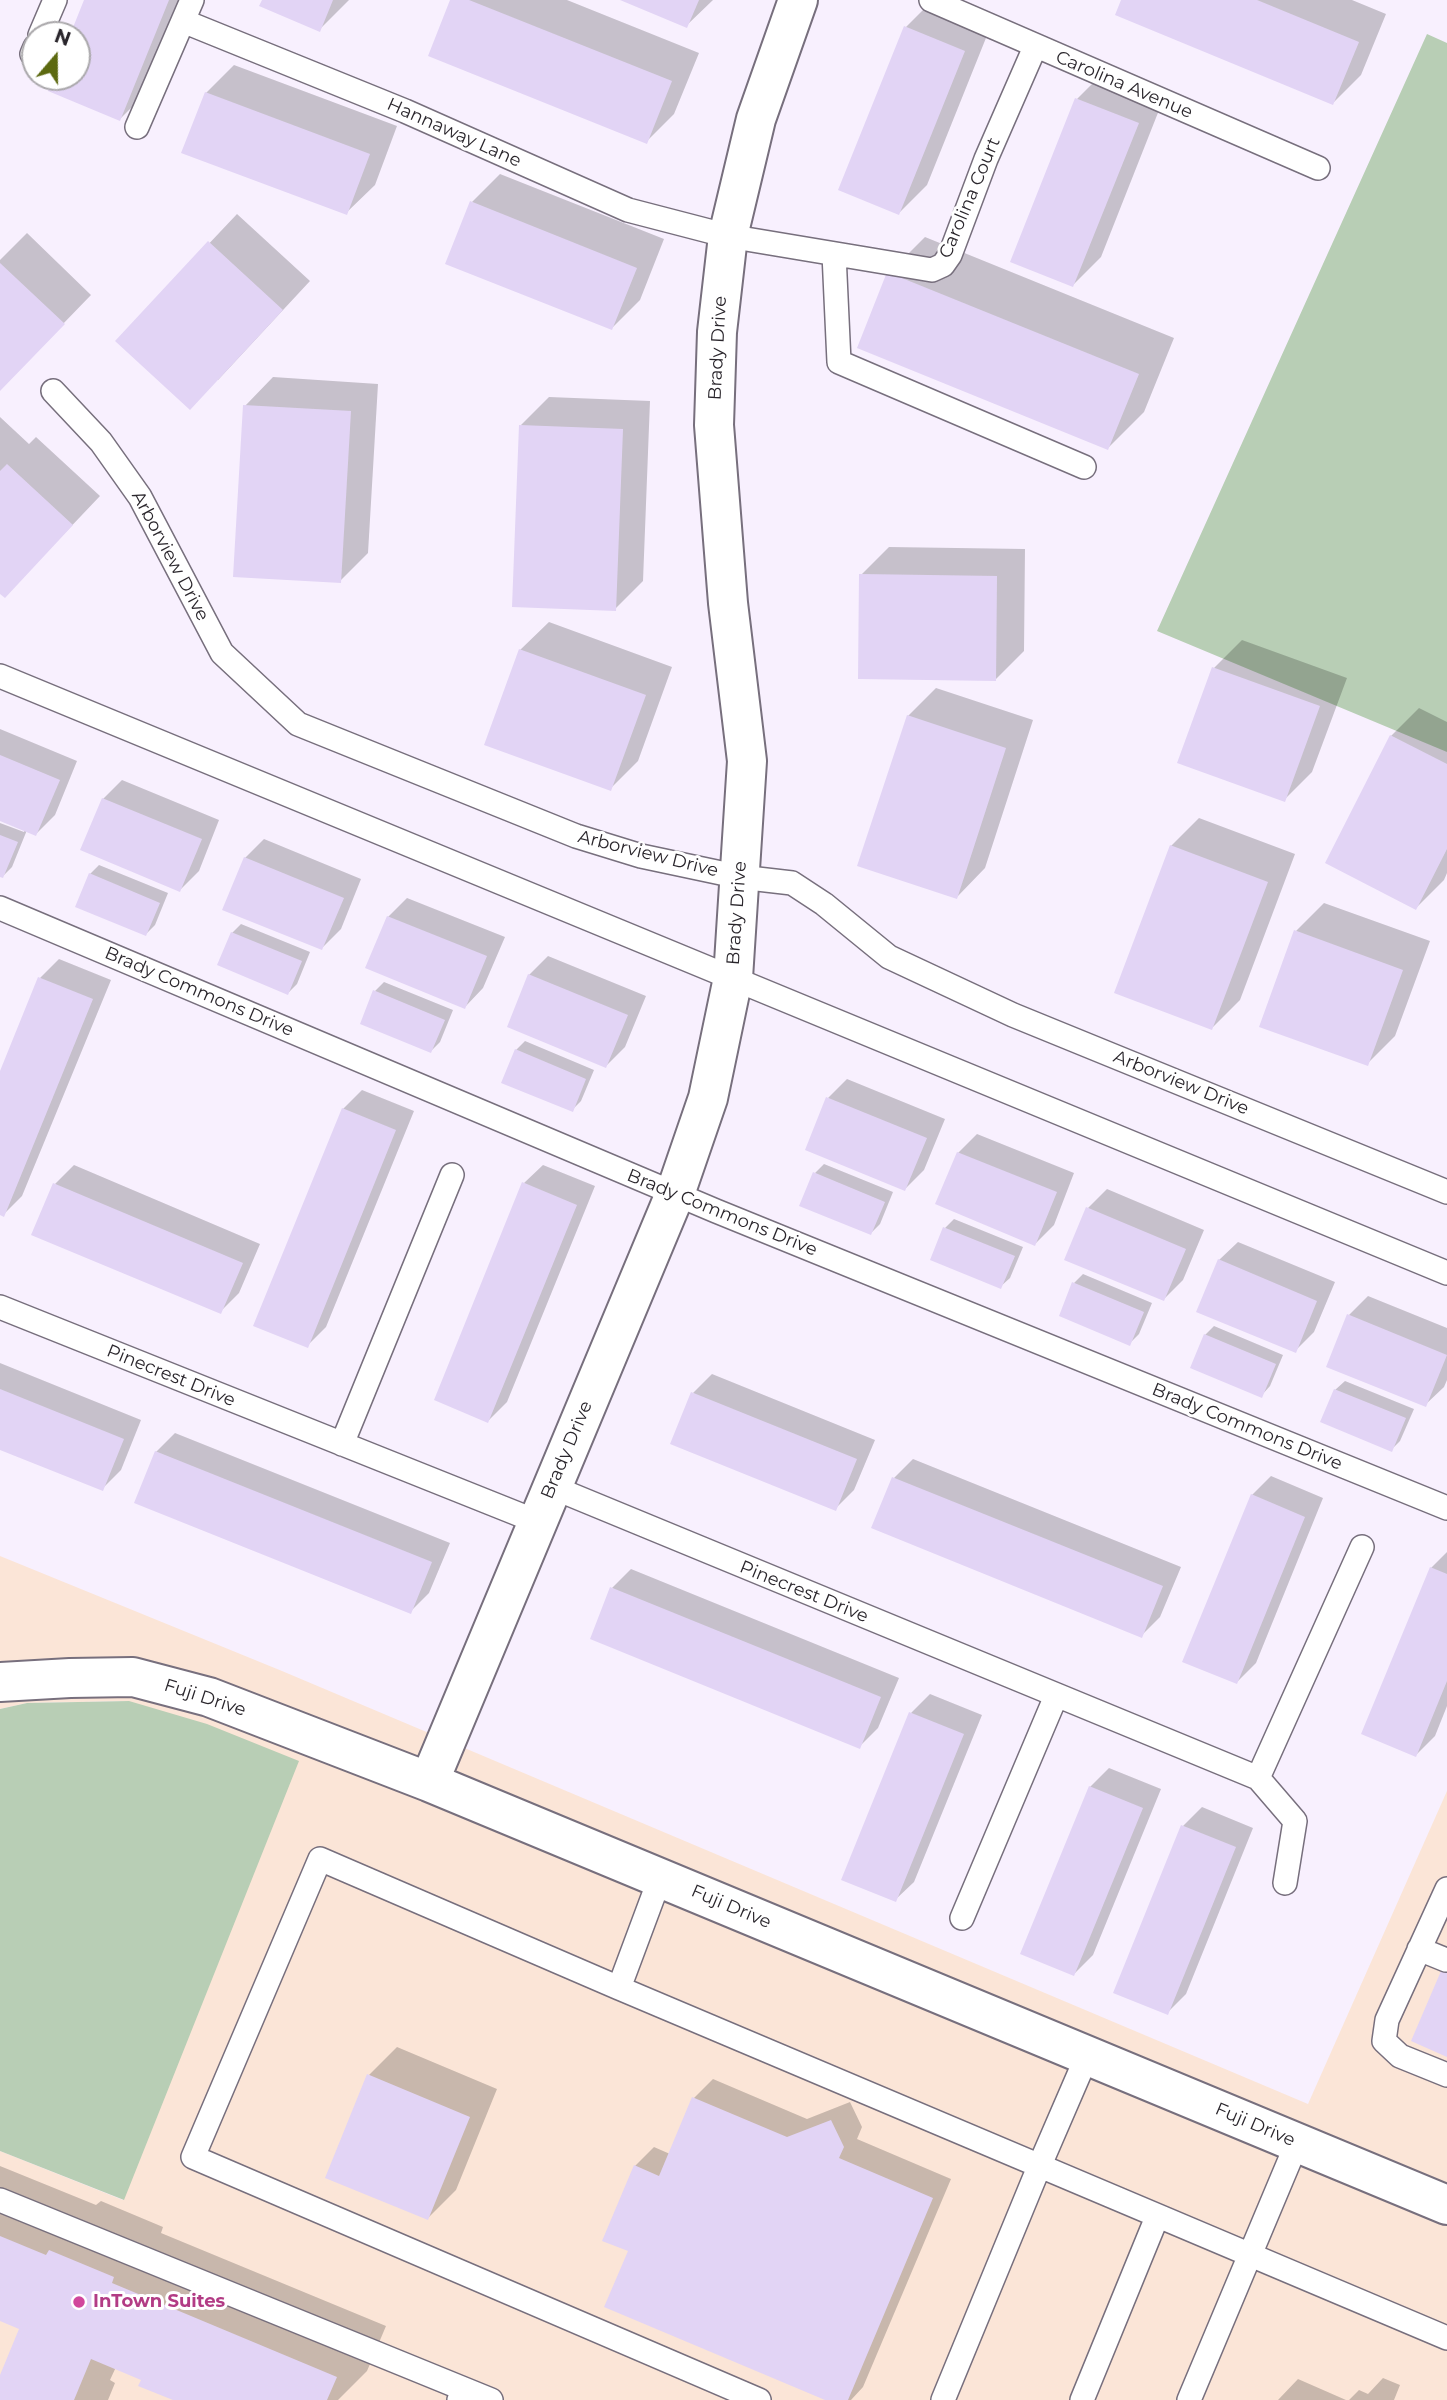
<!DOCTYPE html>
<style>
body{margin:0}
#map{position:relative;width:1447px;height:2400px;overflow:hidden;background:#f8f0fe;font-family:Montserrat,sans-serif}
canvas{display:block}
.north{position:absolute;left:21px;top:21px;width:70px;height:70px;box-sizing:border-box;background:#fff;border:2px solid #aaa8ab;border-radius:50%;rotate:20deg;font-size:19px;font-weight:700;line-height:28px;text-align:center;color:#2a262c}
.north::after{content:'';display:block;margin:auto;width:24px;height:32px;background:#5c6910;clip-path:polygon(50% 0,100% 100%,50% 72%,0 100%)}
</style>
<div id="map">
<canvas width="1447" height="2400"></canvas>
<div class="north">N</div>
</div>
<script>
const c = document.querySelector('canvas').getContext('2d');
c.lineJoin = 'round';
function fillPath(path, color) { c.fillStyle = color; c.fill(path, 'evenodd'); }
const poly = rows => new Path2D(rows.map(r => 'M' + r).join(''));
function stroke(path, color, width, dash) { c.strokeStyle = color; c.lineWidth = width; c.lineCap = dash ? 'butt' : 'round'; c.setLineDash(dash || []); c.stroke(path); }
function label(font, color, halo, rows, align = 'center') {
  c.font = font + ' Montserrat,sans-serif'; c.lineWidth = 6; c.setLineDash([]); c.textBaseline = 'middle'; c.strokeStyle = halo; c.fillStyle = color; for (const [text, x, y, turn = 0] of rows) {
    c.save(); c.translate(x, y); c.rotate((+turn || 0) * Math.PI / 180); c.textAlign = isNaN(turn) ? turn : align; if (halo) c.strokeText(text, 0, 0); c.fillText(text, 0, 0); c.restore();
  }
}
const commercial = poly([
 [0,1556,282,1671,1308,2104,1447,1791,1447,2400,0,2400,0,2151,123,2200,129,1701,27,1703,0,1709]
]);
const green = poly([
 [1427,34,1447,43,1447,752,1157,631],
 [129,1701,207,1724,299,1761,124,2200,0,2151,0,1709,27,1703]
]);
const shadow = poly([
 [86,0,185,0,148,91,120,119,55,77,77,77,77,35,72,35],
 [263,0,349,0,320,29],
 [452,0,567,0,699,53,674,114,646,142],
 [624,0,713,0,687,25],
 [933,0,992,23,927,185,899,213,840,189,906,27],
 [1123,0,1352,0,1386,14,1361,75,1333,103],
 [234,65,397,126,375,185,346,213,206,93],
 [1105,71,1165,95,1101,257,1073,285,1077,99],
 [500,174,664,239,640,300,612,328,472,202],
 [237,214,310,281,218,380,117,341],
 [27,233,91,295,0,389,0,260],
 [925,237,1174,338,1144,412,1108,448,889,273],
 [273,377,378,384,368,553,340,581,245,406],
 [549,397,650,401,643,581,615,609,521,425],
 [0,417,29,444,36,437,100,496,5,596,0,591],
 [889,547,1025,549,1024,651,996,679,861,575],
 [549,622,672,667,638,761,610,789,520,650],
 [1242,640,1347,678,1312,772,1284,800,1214,668],
 [936,688,1033,720,985,868,957,897,908,716],
 [1419,708,1447,722,1447,873,1444,880,1416,908,1391,736],
 [0,729,77,761,55,815,36,834,27,830,12,867,3,876,0,875,0,823,24,832,25,829,0,819],
 [122,780,219,820,199,871,180,890,103,799],
 [1199,818,1295,854,1240,1000,1212,1028,1171,846],
 [264,839,361,879,341,929,322,948,245,858],
 [99,865,168,893,155,925,146,934,90,874],
 [407,898,505,937,483,988,465,1007,388,917],
 [1324,903,1430,941,1395,1036,1367,1064,1296,931],
 [241,924,310,952,297,984,288,993,232,933],
 [548,956,646,996,625,1047,606,1066,529,975],
 [59,959,111,980,22,1196,3,1215,0,1214,0,1075,40,978],
 [384,982,453,1010,440,1042,431,1051,375,991],
 [525,1041,594,1070,581,1101,572,1110,516,1050],
 [847,1079,945,1119,924,1170,905,1189,828,1098],
 [362,1090,414,1111,326,1327,307,1346,343,1109],
 [977,1134,1074,1173,1054,1225,1035,1244,958,1153],
 [824,1164,893,1192,880,1224,871,1233,815,1173],
 [74,1165,260,1244,239,1293,220,1312,55,1184],
 [543,1165,595,1186,507,1402,488,1421,524,1183],
 [1107,1189,1204,1230,1183,1280,1164,1299,1088,1208],
 [954,1219,1023,1247,1010,1278,1000,1287,945,1228],
 [1238,1242,1335,1282,1314,1332,1295,1351,1219,1260],
 [1083,1274,1152,1303,1139,1334,1130,1343,1074,1283],
 [1368,1296,1447,1328,1447,1380,1444,1387,1425,1405,1328,1366,1349,1315],
 [1214,1326,1283,1355,1270,1386,1261,1396,1205,1335],
 [0,1363,141,1420,121,1470,102,1489,0,1448],
 [712,1374,875,1440,854,1490,835,1509,693,1393],
 [1345,1381,1414,1409,1400,1441,1391,1450,1335,1390],
 [175,1433,450,1543,429,1593,410,1612,156,1452],
 [913,1459,1181,1567,1160,1617,1141,1636,874,1527,894,1478],
 [1271,1476,1323,1498,1256,1663,1237,1682,1252,1495],
 [1447,1552,1447,1706,1435,1736,1416,1755,1431,1568],
 [631,1569,899,1678,878,1728,859,1747,612,1588],
 [930,1694,982,1715,914,1882,895,1900,911,1713],
 [1109,1768,1161,1789,1093,1955,1074,1974,1090,1787],
 [1202,1807,1253,1828,1186,1994,1167,2013,1115,1992,1183,1826],
 [397,2047,497,2089,456,2190,428,2218,369,2075],
 [713,2079,807,2119,850,2102,862,2127,857,2139,951,2179,863,2387,851,2400,830,2400,630,2250,635,2166,654,2147,670,2154,694,2098],
 [0,2166,96,2205,101,2201,163,2227,161,2233,386,2326,367,2371,338,2400,177,2400,143,2379,116,2367,110,2380,115,2383,108,2400,0,2400,0,2380,21,2328,0,2319],
 [1383,2378,1400,2385,1394,2400,1349,2400,1359,2390,1368,2394],
 [1298,2379,1346,2400,1278,2400]
]);
const building = poly([
 [84,0,169,0,120,121,48,91,53,77,77,77,77,35,70,35],
 [262,0,333,0,320,32,259,6],
 [450,0,469,0,672,81,647,144,428,56],
 [620,0,699,0,687,28],
 [1121,0,1257,0,1359,42,1333,105,1115,15],
 [904,26,965,51,899,215,838,190],
 [205,92,370,154,347,215,181,153],
 [1075,98,1139,123,1073,287,1010,262],
 [470,201,637,268,612,330,445,264],
 [208,241,283,310,190,410,115,341],
 [0,263,65,324,0,391],
 [887,272,1139,374,1108,450,857,348],
 [243,405,351,411,341,583,233,577],
 [519,425,623,429,616,611,512,607],
 [7,464,73,525,5,598,0,594,0,471],
 [859,574,997,576,996,681,858,679],
 [519,649,646,695,611,791,484,745],
 [1212,667,1320,706,1285,802,1177,763],
 [907,715,1006,748,957,899,857,866],
 [1390,735,1447,764,1447,849,1416,910,1325,863],
 [0,755,60,780,36,836,0,821],
 [102,798,202,839,180,892,80,850],
 [0,835,18,842,3,878,0,877],
 [1170,845,1268,882,1212,1030,1114,993],
 [244,857,344,898,322,950,222,910],
 [89,873,160,903,146,936,75,907],
 [387,916,487,956,465,1009,365,968],
 [1294,930,1403,970,1368,1066,1259,1027],
 [231,932,302,961,288,995,217,965],
 [528,974,628,1015,606,1068,507,1027],
 [38,977,93,999,4,1217,0,1215,0,1071],
 [373,990,445,1020,431,1053,360,1024],
 [515,1049,586,1079,573,1112,501,1083],
 [826,1097,927,1138,905,1191,805,1150],
 [342,1108,396,1130,308,1348,253,1326],
 [957,1152,1057,1192,1035,1246,935,1204],
 [813,1172,885,1202,871,1235,799,1206],
 [522,1182,577,1205,488,1423,434,1400],
 [53,1183,243,1263,221,1314,31,1235],
 [1086,1207,1186,1249,1164,1301,1064,1260],
 [943,1227,1015,1256,1001,1289,930,1260],
 [1218,1259,1317,1301,1296,1353,1196,1312],
 [1072,1282,1144,1312,1130,1346,1059,1316],
 [1347,1314,1447,1355,1426,1407,1326,1367],
 [1204,1334,1276,1364,1262,1398,1190,1368],
 [0,1389,124,1439,103,1491,0,1450],
 [1334,1389,1406,1418,1392,1452,1320,1422],
 [691,1392,857,1459,836,1511,670,1444],
 [155,1451,432,1562,411,1614,134,1503],
 [892,1477,1163,1586,1142,1638,871,1528],
 [1251,1494,1305,1517,1237,1684,1182,1662],
 [1430,1567,1447,1574,1447,1681,1416,1757,1361,1734],
 [610,1587,881,1697,860,1749,590,1639],
 [909,1712,964,1734,896,1902,841,1880],
 [1089,1786,1143,1808,1074,1976,1020,1954],
 [1181,1825,1236,1847,1168,2015,1113,1993],
 [1447,1957,1447,2057,1411,2041],
 [367,2074,470,2117,428,2220,325,2178],
 [692,2097,787,2137,831,2120,844,2147,839,2158,933,2198,848,2400,825,2400,604,2307,628,2251,602,2241,634,2165,659,2176],
 [0,2236,46,2255,49,2250,114,2277,112,2283,337,2377,327,2400,173,2400,138,2386,141,2380,91,2359,74,2400,0,2400,0,2375,19,2329,0,2321]
]);
const service = poly([
 [931,0,1318,168],
 [183,21,405,111,628,210,728,236,932,270,943,265,950,255,986,159,1035,47],
 [40,35,55,0],
 [32,54,35,47],
 [137,127,192,0],
 [834,254,839,362,1084,467],
 [53,391,101,442,140,497,222,653,298,724,576,836,641,856,740,877,792,883,824,904,889,957,1013,1015,1447,1192],
 [0,676,1447,1273],
 [0,908,716,1211,1447,1508],
 [0,1307,538,1522],
 [342,1444,452,1175],
 [552,1487,1258,1778,1295,1821,1285,1883],
 [1258,1778,1362,1547],
 [660,1878,619,1988,320,1859,193,2157,759,2400],
 [1447,1889,1387,2020,1384,2041,1400,2056,1447,2075],
 [962,1918,1056,1696],
 [1419,1949,1446,1960],
 [619,1988,1447,2338],
 [0,2200,464,2389,459,2400],
 [464,2389,491,2400],
 [943,2400,1039,2167,1087,2056],
 [1082,2400,1157,2217],
 [1189,2400,1297,2143]
]);
const minor = poly([
 [0,1682,70,1678,133,1677,209,1697,429,1782,1447,2205],
 [429,1782,675,1194,708,1098,733,978,747,761,728,603,714,425,717,332,728,236,756,119,798,0]
]);
const markers = [
 [79,2302,7,"#d1479c"]
];
const streetNames = [
 ["Carolina Avenue",1124,85,23],
 ["Hannaway Lane",454,133,24],
 ["Carolina Court",970,198,-67],
 ["Brady Drive",718,348,-87],
 ["Arborview Drive",170,556,62],
 ["Arborview Drive",648,854,14],
 ["Brady Drive",737,913,-86],
 ["Brady Commons Drive",199,992,23],
 ["Arborview Drive",1181,1083,22],
 ["Brady Commons Drive",722,1213,22],
 ["Pinecrest Drive",171,1376,22],
 ["Brady Commons Drive",1247,1427,22],
 ["Brady Drive",567,1450,-67],
 ["Pinecrest Drive",804,1592,22],
 ["Fuji Drive",205,1698,18],
 ["Fuji Drive",731,1907,23],
 ["Fuji Drive",1255,2125,23]
];
const hotelNames = [
 ["InTown Suites",93,2302]
];
fillPath(commercial, '#fbe5d7');
fillPath(green, '#b8ceb5');
fillPath(shadow, '#0003');
fillPath(building, '#e2d4f5');
stroke(service, '#776f7d', 26);
stroke(minor, '#776f7d', 42);
stroke(service, '#fff', 23);
stroke(minor, '#fff', 38);
for (const [x, y, r, color] of markers) { const dot = new Path2D(); dot.arc(x, y, r, 0, 2 * Math.PI); c.fillStyle = color; c.fill(dot); stroke(dot, '#fff', 2.5); }
label('18px', '#2a262c', '#fff', streetNames);
label('bold 18px', '#b23c85', '#fff', hotelNames, 'left');
</script>
